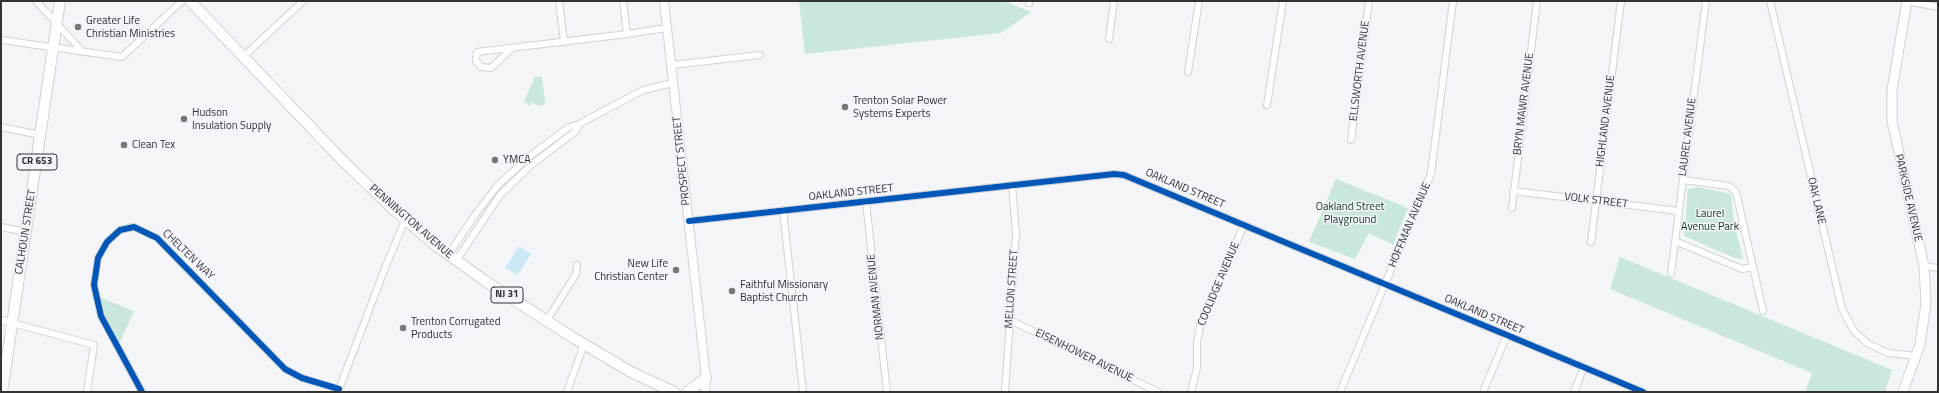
<!DOCTYPE html>
<style>
body{margin:0}
#map{position:relative;width:1939px;height:393px;overflow:hidden;background:#f4f5f8;font-family:"Titillium Web",sans-serif}
canvas{display:block}
.frame{position:absolute;inset:0;border:2px solid #333336;pointer-events:none}
</style>
<div id="map">
<canvas width="1939" height="393"></canvas>
<div class="frame"></div>
</div>
<script>
const c = document.querySelector('canvas').getContext('2d');
c.lineJoin = 'round';
function fillPath(path, color) { c.fillStyle = color; c.fill(path, 'evenodd'); }
const poly = rows => new Path2D(rows.map(r => 'M' + r).join(''));
function stroke(path, color, width, dash) { c.strokeStyle = color; c.lineWidth = width; c.lineCap = dash ? 'butt' : 'round'; c.setLineDash(dash || []); c.stroke(path); }
function label(font, color, halo, rows, align = 'center') {
  c.font = font + ' "Titillium Web",sans-serif'; c.lineWidth = 3; c.setLineDash([]); c.textBaseline = 'middle'; c.strokeStyle = halo; c.fillStyle = color; for (const [text, x, y, turn = 0] of rows) {
    c.save(); c.translate(x, y); c.rotate((+turn || 0) * Math.PI / 180); c.textAlign = isNaN(turn) ? turn : align; if (halo) c.strokeText(text, 0, 0); c.fillText(text, 0, 0); c.restore();
  }
}
const green = poly([
 [799,1,1004,1,1031,12,1001,33,805,54],
 [535,77,542,77,545,102,544,105,539,106,532,102,530,106,524,101],
 [1336,179,1408,208,1393,245,1369,233,1355,259,1309,242],
 [1698,187,1731,194,1734,222,1743,259,1735,258,1684,236,1688,189],
 [1620,257,1892,370,1885,392,1805,392,1812,373,1610,289],
 [101,298,134,311,119,344,106,319]
]);
const water = poly([
 [519,246,531,254,518,275,505,268]
]);
const minor = poly([
 [36,1,83,52],
 [559,1,564,42],
 [623,1,627,34],
 [1770,1,1842,309,1854,331,1867,343,1888,353,1916,356],
 [1907,1,1938,7],
 [1029,3,1029,1],
 [1109,39,1114,1],
 [1,40,122,57,182,1],
 [511,49,491,68,481,67,476,61,477,52,627,34,667,28],
 [243,57,303,1],
 [672,65,760,55],
 [1188,72,1199,1],
 [1267,105,1283,1],
 [579,124,643,90,673,83],
 [1,127,41,135],
 [1351,140,1369,1],
 [1683,180,1729,186,1736,192,1763,311],
 [1513,191,1679,211],
 [866,202,887,392],
 [1512,208,1537,1],
 [783,210,803,392],
 [689,221,1114,174,1124,175,1643,392],
 [1,227,26,232],
 [1675,241,1742,269,1753,267],
 [1591,242,1621,1],
 [448,255,475,215,498,185,530,156,569,127,579,124,576,131,531,165,500,195,456,261],
 [1924,266,1938,268],
 [1671,273,1706,1],
 [1,320,94,345,87,392],
 [547,320,576,274,577,265],
 [1010,320,1158,392],
 [142,392,101,316,94,285,98,258,107,242,120,230,134,227,157,238,285,369,302,378,339,389],
 [338,392,385,268,405,220],
 [567,392,584,344],
 [1005,392,1016,233,1012,185],
 [1191,392,1197,368,1197,343,1201,321,1244,225],
 [1340,392,1431,174,1453,1],
 [1483,392,1507,335],
 [1574,392,1584,367]
]);
const tertiary = poly([
 [664,1,706,378,705,392]
]);
const secondary = poly([
 [1903,392,1920,344,1926,303,1924,266,1892,121,1892,90,1907,1]
]);
const primary = poly([
 [190,1,344,162,393,209,435,245,488,283,572,337,631,372,674,392],
 [2,392,60,1],
 [687,392,706,378]
]);
const cycleway = poly([
 [689,221,1114,174,1124,175,1643,392],
 [142,392,101,316,94,285,98,258,107,242,120,230,134,227,157,238,285,369,302,378,339,389]
]);
const markers = [
 [78,27,4,"#77777a"],
 [845,107,4,"#77777a"],
 [184,119,4,"#77777a"],
 [124,145,4,"#77777a"],
 [495,160,4,"#77777a"],
 [676,270,4,"#77777a"],
 [732,291,4,"#77777a"],
 [403,328,4,"#77777a"]
];
const shields = [
 [37,162,40],
 [507,295,32]
];
const shieldNames = [
 ["CR 653",37,162],
 ["NJ 31",507,295]
];
const poiNames = [
 ["Greater Life",86,21],
 ["Christian Ministries",86,34],
 ["Trenton Solar Power",853,101],
 ["Systems Experts",853,114],
 ["Hudson",192,113],
 ["Insulation Supply",192,126],
 ["Clean Tex",132,145],
 ["YMCA",503,160],
 ["New Life",668,264,"right"],
 ["Christian Center",668,277,"right"],
 ["Faithful Missionary",740,285],
 ["Baptist Church",740,298],
 ["Trenton Corrugated",411,322],
 ["Products",411,335]
];
const streetNames = [
 ["ELLSWORTH AVENUE",1360,71,-83],
 ["BRYN MAWR AVENUE",1524,104,-83],
 ["HIGHLAND AVENUE",1606,121,-83],
 ["LAUREL AVENUE",1688,137,-83],
 ["PROSPECT STREET",682,161,-96],
 ["OAKLAND STREET",1185,189,23],
 ["OAKLAND STREET",851,193,-6],
 ["PARKSIDE AVENUE",1908,198,77],
 ["VOLK STREET",1596,201,7],
 ["OAK LANE",1816,201,77],
 ["PENNINGTON AVENUE",411,222,41],
 ["HOFFMAN AVENUE",1410,225,-67],
 ["CALHOUN STREET",26,232,-81],
 ["CHELTEN WAY",188,255,44],
 ["COOLIDGE AVENUE",1219,284,-67],
 ["MELLON STREET",1012,289,-86],
 ["NORMAN AVENUE",876,297,-96],
 ["OAKLAND STREET",1484,315,23],
 ["EISENHOWER AVENUE",1084,356,26]
];
const parkNames = [
 ["Oakland Street",1350,207],
 ["Playground",1350,220],
 ["Laurel",1710,214],
 ["Avenue Park",1710,227]
];
fillPath(green, '#c9e8db');
fillPath(water, '#cbe8f7');
stroke(minor, '#d1d2d4', 8);
stroke(tertiary, '#d1d2d4', 10);
stroke(secondary, '#d1d2d4', 11);
stroke(primary, '#d1d2d4', 12);
stroke(minor, '#fdfefe', 6);
stroke(tertiary, '#fdfefe', 8);
stroke(secondary, '#fdfefe', 9);
stroke(primary, '#fdfefe', 10);
stroke(cycleway, '#0057b8', 6);
for (const [x, y, r, color] of markers) { const dot = new Path2D(); dot.arc(x, y, r, 0, 2 * Math.PI); c.fillStyle = color; c.fill(dot); stroke(dot, '#f2f4fa', 1.5); }
for (const [x, y, w] of shields) { const box = new Path2D(); box.roundRect(x - w / 2, y - 8, w, 16, 3); c.fillStyle = '#f2f4fa'; c.fill(box); stroke(box, '#333336', 1); }
label('bold 10px', '#333336', null, shieldNames);
label('11px', '#333336', '#f2f4fa', poiNames, 'left');
label('11px', '#333336', '#f2f4fa', streetNames);
label('11px', '#133326', '#f2f4fa', parkNames);
</script>
